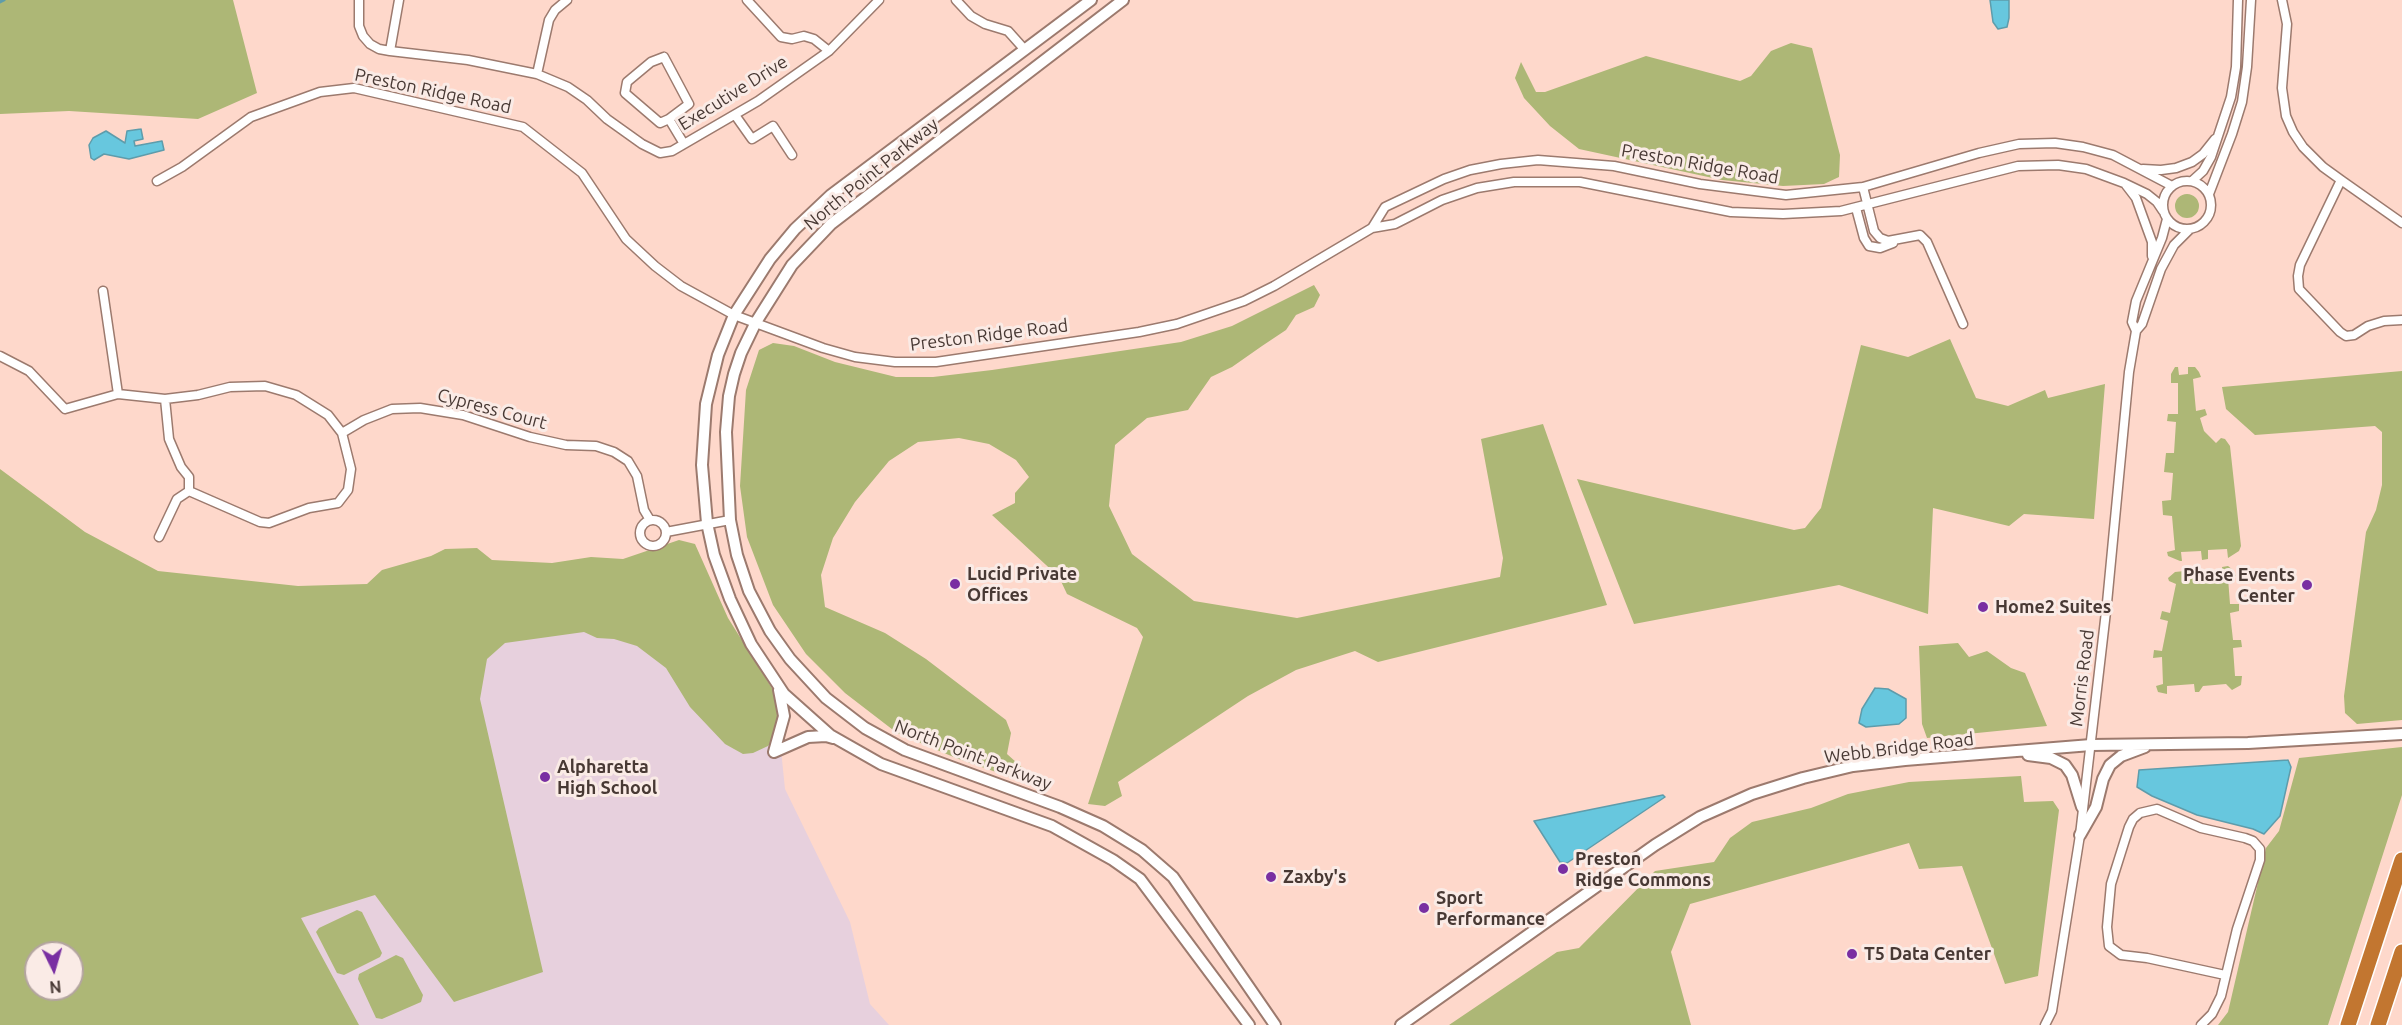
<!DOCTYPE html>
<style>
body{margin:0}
#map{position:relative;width:2402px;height:1025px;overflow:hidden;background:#fed8cb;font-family:Ubuntu,sans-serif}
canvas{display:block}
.north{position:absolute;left:24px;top:941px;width:60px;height:60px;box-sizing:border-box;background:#faebe6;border:2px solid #b3a49f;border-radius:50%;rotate:175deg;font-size:16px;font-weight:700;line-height:24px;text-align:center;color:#483934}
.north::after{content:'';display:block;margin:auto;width:21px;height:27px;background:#792fa2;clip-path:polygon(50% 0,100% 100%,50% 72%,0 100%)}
</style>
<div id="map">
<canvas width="2402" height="1025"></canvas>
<div class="north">N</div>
</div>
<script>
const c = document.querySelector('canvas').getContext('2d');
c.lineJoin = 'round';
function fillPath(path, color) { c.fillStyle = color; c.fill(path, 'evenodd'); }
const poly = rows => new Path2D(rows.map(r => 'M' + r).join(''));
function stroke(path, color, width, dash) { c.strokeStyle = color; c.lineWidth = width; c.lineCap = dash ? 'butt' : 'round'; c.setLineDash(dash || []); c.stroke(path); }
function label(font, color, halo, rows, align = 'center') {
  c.font = font + ' Ubuntu,sans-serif'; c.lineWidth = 6; c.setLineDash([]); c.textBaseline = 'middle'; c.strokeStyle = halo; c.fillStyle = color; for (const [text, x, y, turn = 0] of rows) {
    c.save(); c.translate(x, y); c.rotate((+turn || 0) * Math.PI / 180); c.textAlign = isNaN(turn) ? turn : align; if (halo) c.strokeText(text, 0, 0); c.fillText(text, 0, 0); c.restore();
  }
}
const education = poly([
 [713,604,776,701,785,789,850,922,870,1004,889,1025,263,1025,380,605]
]);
const green = poly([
 [0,0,233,0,257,93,198,119,69,111,0,114],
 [1791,43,1812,48,1840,155,1839,177,1824,184,1783,186,1722,180,1579,149,1550,126,1524,98,1515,78,1521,62,1536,92,1545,92,1646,56,1740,81,1751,76,1771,51],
 '2175 206a12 12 0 1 1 24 0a12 12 0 1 1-24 0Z',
 [1314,285,1320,295,1314,307,1296,315,1286,330,1262,346,1232,367,1211,377,1188,410,1147,418,1115,445,1109,506,1132,554,1194,601,1297,618,1500,577,1503,558,1481,439,1543,424,1607,605,1378,662,1355,651,1296,670,1248,696,1118,782,1122,796,1105,806,1088,804,1143,637,1137,628,1067,594,1059,577,992,515,1015,503,1015,493,1029,477,1016,460,989,444,959,438,918,442,889,461,855,502,833,538,821,575,825,607,885,633,926,659,1006,720,1011,733,1007,754,1026,771,1044,783,1036,786,956,758,897,733,845,693,806,654,773,605,747,537,740,486,746,390,759,350,773,343,794,346,835,362,896,377,933,377,992,370,1181,342,1232,326],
 [1950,339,1976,398,2008,406,2045,390,2048,398,2105,384,2094,519,2024,514,2009,526,1933,508,1928,614,1839,585,1634,624,1577,479,1794,530,1805,528,1821,508,1861,345,1908,357],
 [2175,367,2178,367,2179,375,2188,374,2188,367,2195,367,2199,372,2201,377,2193,379,2196,411,2205,409,2207,415,2200,418,2204,431,2216,443,2221,438,2225,439,2230,446,2241,546,2239,551,2228,558,2227,549,2208,550,2208,559,2202,560,2201,551,2181,552,2182,561,2180,561,2168,556,2167,552,2175,550,2172,516,2163,515,2162,501,2171,500,2173,473,2164,472,2166,453,2174,453,2176,422,2167,421,2168,414,2178,414,2178,383,2171,383,2171,374],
 [2402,371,2402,720,2357,724,2345,713,2344,696,2366,532,2376,510,2382,485,2382,432,2375,426,2255,435,2226,409,2222,387],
 [0,469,85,532,158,571,298,586,367,584,382,570,431,556,445,549,477,548,492,560,552,563,591,557,623,559,679,540,695,544,728,618,775,693,782,714,777,736,768,746,753,753,743,754,725,744,690,707,666,668,637,646,614,639,597,638,584,632,505,643,487,659,480,699,543,972,454,1002,375,895,301,918,359,1025,0,1025],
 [36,953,72,953,72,989,36,989],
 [2228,566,2233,570,2236,576,2228,578,2230,604,2239,604,2239,611,2230,613,2233,640,2241,640,2242,647,2233,648,2235,676,2242,676,2241,685,2232,690,2226,684,2203,686,2199,692,2195,692,2194,684,2167,686,2167,694,2158,692,2156,686,2163,684,2162,657,2153,658,2154,650,2162,651,2168,621,2160,619,2162,611,2170,613,2176,584,2169,581,2168,578,2175,572,2194,570,2194,580,2223,577,2222,567],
 [1958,643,1969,657,1987,651,2011,668,2025,673,2047,726,1927,738,1922,724,1919,646],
 [2402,747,2402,795,2328,1025,2218,1025,2228,1012,2266,848,2279,831,2299,758],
 [2021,776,2024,802,2053,801,2059,810,2038,976,2005,984,1962,866,1919,869,1909,843,1690,904,1671,952,1691,1025,1449,1025,1557,952,1579,948,1655,871,1714,862,1730,838,1752,822,1811,808,1848,794,1909,782],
 [357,910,362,912,382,953,380,957,344,975,337,973,316,932,319,928],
 [396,955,403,958,423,995,421,1002,382,1019,376,1018,358,979,359,974]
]);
const water = poly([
 [1990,0,2009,0,2009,18,2007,27,1998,29,1993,22,1990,0],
 [141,129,143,139,134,141,135,146,162,141,164,150,129,159,104,154,94,160,91,158,89,145,93,138,106,131,125,143,127,131,141,129],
 [1875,688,1888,689,1906,699,1906,718,1899,724,1866,727,1859,723,1862,709,1875,688],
 [2288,760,2291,767,2280,816,2264,834,2253,829,2197,815,2152,796,2137,787,2139,770,2288,760],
 [1663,795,1665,797,1567,863,1560,862,1534,821,1663,795]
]);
const stream = poly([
 [0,2,4,0]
]);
const minor = poly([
 [359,0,359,26,363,36,370,44,379,49,390,51,399,0],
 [747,0,781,37,792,39,804,36,814,39,829,51],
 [956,0,971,16,985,24,1008,31,1025,50],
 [2282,0,2287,24,2282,88,2286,116,2293,132,2303,147,2323,167,2341,180],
 [390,51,468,60,537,74,568,87,587,100,607,119,642,144,660,153,672,151,758,101,829,51,879,0],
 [664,57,689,104,669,119,660,123,625,93,627,82,651,62,664,57],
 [537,74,549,20,555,10,567,0],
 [735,115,752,139,773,126,792,155],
 [669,119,684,144],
 [2143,169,2161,170,2176,168,2192,162,2203,154,2215,139],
 '2163 205a24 24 0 1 1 48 0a24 24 0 1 1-48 0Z',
 [157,181,182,167,251,117,320,92,354,88,523,127,582,173,626,239,655,266,681,286,734,315,823,348,855,357,895,362,936,362,1139,332,1177,324,1244,301,1274,286,1372,228,1395,224,1442,200,1477,188,1514,182,1580,182,1731,212,1783,214,1841,211,2018,166,2058,165,2086,169,2124,183,2147,194,2157,202,2163,211],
 [2192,181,2203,171,2211,157,2231,97,2236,67,2238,0],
 [2126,185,2136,198,2152,242,2152,256],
 [1863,187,1874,231,1880,238,1888,241,1920,235,1927,242,1963,324],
 [2209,194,2232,134,2242,102,2247,67,2251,0],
 [1856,208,1864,238,1869,246,1880,248,1893,243],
 [2402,223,2341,180,2300,265,2298,276,2299,289,2340,332,2346,336,2354,335,2368,326,2384,321,2402,320],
 [1372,228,1385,207,1444,179,1470,170,1501,164,1538,160,1614,166,1700,184,1786,195,1863,187,1979,153,2019,144,2055,143,2083,147,2113,155,2172,186],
 [103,291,118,394],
 [2136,331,2132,322,2136,301,2162,238,2167,219],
 [0,356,29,371,65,409,118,394,165,399,198,395,230,387,265,386,296,395,328,415,342,433,351,469,348,490,338,503,309,508,269,523,260,522,189,491,177,499,159,537],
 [165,399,169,439,181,467,189,477,189,491],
 [342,433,364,420,392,409,420,408,463,415,530,437,566,445,596,446,614,452,628,461,637,476,644,510,650,520],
 '640 533a13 13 0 1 1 26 0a13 13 0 1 1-26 0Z',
 [666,532,730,520],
 [2045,1025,2052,1011,2080,835,2107,603,2129,372,2136,331,2142,324,2161,269,2174,245,2189,230],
 [2201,1025,2212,1014,2221,996,2237,929,2260,860,2260,849,2253,841,2245,838,2201,828,2157,809,2140,813,2133,819,2129,827,2111,884,2107,927,2109,946,2121,955,2147,958,2225,975]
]);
const tertiary = poly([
 [1091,0,831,195,795,229,770,259,734,315,718,355,706,404,702,465,707,523,714,555,730,599,751,644,784,694,830,735,881,764,1052,826,1113,860,1140,879,1249,1025],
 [1123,0,831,224,792,265,756,322,741,353,734,374,729,396,726,432,730,520,737,555,749,591,770,631,790,659,826,698,865,728,905,750,1060,807,1103,826,1142,850,1173,877,1275,1025],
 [774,752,808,737,826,736,833,738],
 [774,752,784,716,779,690],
 [2028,755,2051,758,2065,765,2072,775,2082,807],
 [2080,835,2096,807,2103,779,2110,765,2121,756,2145,747],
 [1401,1025,1655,845,1700,817,1752,794,1803,778,1853,766,1905,760,2091,745,2248,743,2402,734]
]);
const motorway = poly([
 [2348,1025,2402,860],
 [2378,1025,2402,952]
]);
const markers = [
 [955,584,6,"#792fa2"],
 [2307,585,6,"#792fa2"],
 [1983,607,6,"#792fa2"],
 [545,777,6,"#792fa2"],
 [1563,869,6,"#792fa2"],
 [1271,877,6,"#792fa2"],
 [1424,908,6,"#792fa2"],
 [1852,954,6,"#792fa2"]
];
const streetNames = [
 ["Preston Ridge Road",433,91,12],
 ["Executive Drive",733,93,-32],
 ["Preston Ridge Road",1700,164,10],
 ["North Point Parkway",871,174,-39],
 ["Preston Ridge Road",989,335,-7],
 ["Cypress Court",492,409,15],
 ["Morris Road",2082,678,-83],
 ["Webb Bridge Road",1899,748,-7],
 ["North Point Parkway",973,755,21]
];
const poiNames = [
 ["Lucid Private",967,574],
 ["Offices",967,595],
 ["Phase Events",2295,575,"right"],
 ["Center",2295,596,"right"],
 ["Home2 Suites",1995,607],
 ["Alpharetta",557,767],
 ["High School",557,788],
 ["Preston",1575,859],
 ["Ridge Commons",1575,880],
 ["Zaxby's",1283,877],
 ["Sport",1436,898],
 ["Performance",1436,919],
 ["T5 Data Center",1864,954]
];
fillPath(education, '#e7d0dd');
fillPath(green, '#adb776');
fillPath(water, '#67c7de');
stroke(water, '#5e9cab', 1.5);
stroke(stream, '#5e9cab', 3);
stroke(minor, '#9c7a6e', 11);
stroke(tertiary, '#9c7a6e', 14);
stroke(motorway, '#fff', 18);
stroke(minor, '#fff', 8);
stroke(tertiary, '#fff', 10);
stroke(motorway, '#c27630', 15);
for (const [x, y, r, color] of markers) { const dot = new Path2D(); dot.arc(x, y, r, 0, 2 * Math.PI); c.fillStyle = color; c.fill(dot); stroke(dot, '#faebe6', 2); }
label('18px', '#483934', '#faebe6', streetNames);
label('bold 18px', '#483934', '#faebe6', poiNames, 'left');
</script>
